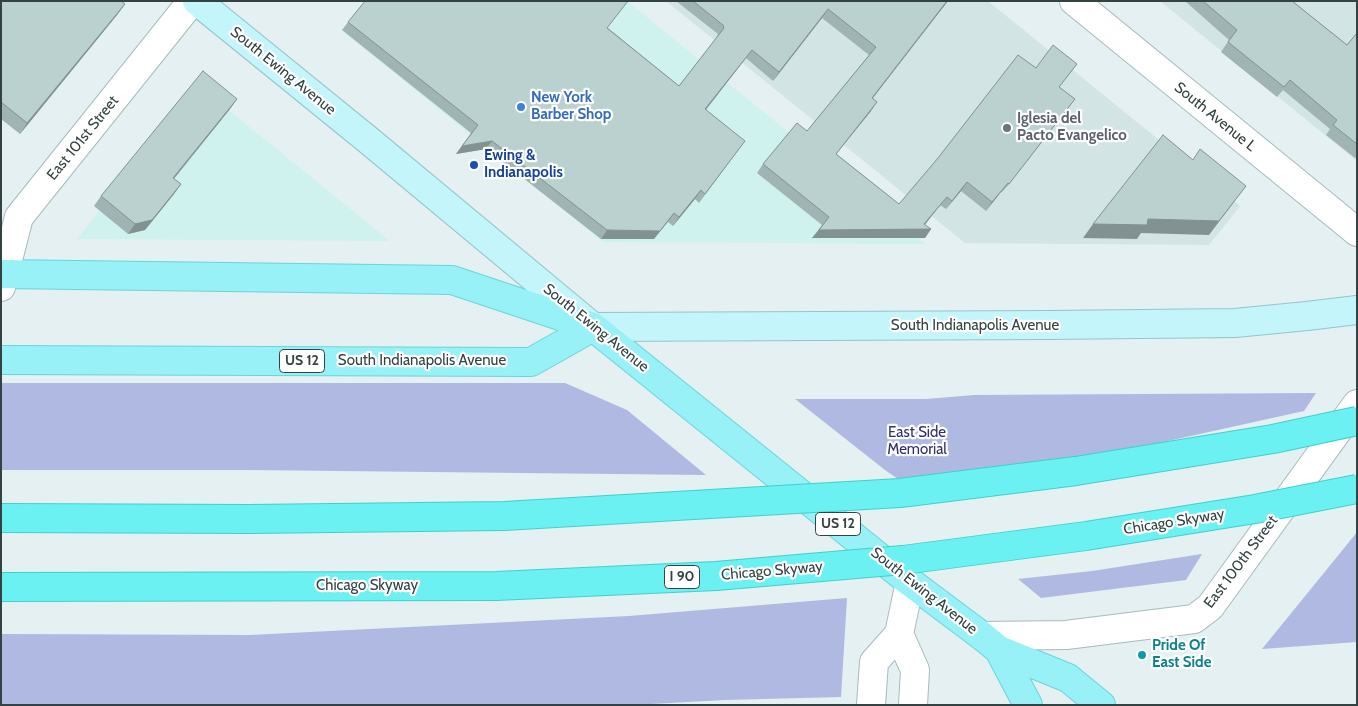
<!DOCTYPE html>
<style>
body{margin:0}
#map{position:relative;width:1358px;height:706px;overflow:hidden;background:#e4f0f1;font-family:Cabin,sans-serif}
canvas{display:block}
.frame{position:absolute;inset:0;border:2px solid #344241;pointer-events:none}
</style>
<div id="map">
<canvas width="1358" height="706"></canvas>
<div class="frame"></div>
</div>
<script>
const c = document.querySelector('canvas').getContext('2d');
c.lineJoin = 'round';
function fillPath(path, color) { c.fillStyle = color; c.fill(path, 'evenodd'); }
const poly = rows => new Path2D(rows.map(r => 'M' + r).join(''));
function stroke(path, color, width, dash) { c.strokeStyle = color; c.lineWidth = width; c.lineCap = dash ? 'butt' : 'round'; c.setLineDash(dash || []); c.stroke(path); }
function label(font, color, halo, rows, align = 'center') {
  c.font = font + ' Cabin,sans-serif'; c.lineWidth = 4.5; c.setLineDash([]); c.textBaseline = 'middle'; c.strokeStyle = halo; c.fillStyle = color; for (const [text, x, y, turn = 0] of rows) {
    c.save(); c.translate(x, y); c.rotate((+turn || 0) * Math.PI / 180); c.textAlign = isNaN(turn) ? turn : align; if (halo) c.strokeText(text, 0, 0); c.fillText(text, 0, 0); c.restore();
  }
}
const residential = poly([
 [666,1,988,1,1240,206,1209,245,965,243],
 [1160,1,1357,1,1357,161]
]);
const commercial = poly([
 [372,1,627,1,926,244,603,242,346,34],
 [199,86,390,241,77,239]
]);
const green = poly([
 [1,383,565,383,627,410,706,475,248,470,1,470],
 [1316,393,1304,411,1159,443,1002,469,950,472,931,489,911,488,885,470,795,399,926,399,974,395],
 [1357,532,1357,642,1262,649,1345,547],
 [1202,554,1186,580,1041,598,1018,579,1092,571],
 [847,598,841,697,725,700,633,705,1,705,1,634,250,635,629,616]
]);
const minor = poly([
 [1,287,19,217,192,1],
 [899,634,915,670,913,705],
 [871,705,874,662,899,634,910,582]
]);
const tertiary = poly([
 [1074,1,1357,232],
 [982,636,1066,635,1194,619,1210,607,1357,404]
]);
const secondary = poly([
 [197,1,367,139,593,327,1048,325,1235,323,1307,316,1357,310]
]);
const primary = poly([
 [1,274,452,280,593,327,910,582,982,636,999,650,1068,678,1101,705],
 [1,360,531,362,593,327],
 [999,650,1028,705]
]);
const motorwayBridge = poly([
 [1,518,249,519,504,516,900,493,1076,471,1273,439,1357,421],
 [1,587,496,586,716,576,903,560,1086,536,1255,509,1357,489]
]);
const wall = poly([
 [1,1,125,4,117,15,20,134,1,119],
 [676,1,948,1,872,98,871,111,836,154,899,204,1036,68,1077,64,1059,87,1075,99,1002,192,1001,192,986,211,961,191,946,209,940,205,925,225,931,229,925,238,812,238,822,225,757,173,763,164,807,131,869,55,822,18,773,81,746,58,706,110,739,149,699,203,695,199,673,226,668,222,654,239,601,239,486,149,456,154,471,133,342,30,348,22,608,28,679,86,718,36,717,36,718,34],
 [1185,1,1292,1,1347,45,1357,33,1357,157,1356,157,1355,158,1326,135,1330,129,1283,90,1277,97,1221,52,1229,40],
 [237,99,230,109,174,179,181,184,174,194,145,230,128,234,94,206,101,196]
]);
const shadedWall = poly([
 [947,1,948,1,866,107,872,98],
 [125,4,117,15,20,134,27,123],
 [828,9,822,18,773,81,779,72],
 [752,50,746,58,699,118,705,109],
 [237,99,230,109,166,188,173,178],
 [1075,99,1068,108,1002,192,1009,184],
 [877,102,871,111,829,163,836,154],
 [492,141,486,149,456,154,462,146],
 [967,182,961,191,946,209,952,201],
 [1008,183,1001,192,986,211,992,202],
 [181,184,174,194,145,230,128,234,135,224],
 [1246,186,1209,235,1141,233,1137,239,1083,238,1093,224],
 [701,190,695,199,673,226,679,217],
 [947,197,921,229,931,229,925,238,812,238,819,230],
 [674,213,654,239,601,239,607,230]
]);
const building = poly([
 [1,1,121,1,125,4,27,123,1,102,1,1],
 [365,1,628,1,607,28,679,86,724,28,723,27,724,26,693,1,947,1,872,98,877,102,836,154,899,204,938,158,1018,55,1036,68,1053,45,1077,64,1059,87,1075,99,1009,184,1008,183,992,202,967,182,952,201,947,197,924,224,931,229,819,230,829,217,763,164,797,123,807,131,876,47,828,9,779,72,752,50,705,109,745,141,705,194,701,190,679,217,674,213,660,231,607,230,492,141,462,146,478,125,348,22,365,1],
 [1203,1,1292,1,1347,45,1357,33,1357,144,1333,125,1337,120,1290,80,1284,87,1228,42,1237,30,1203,1],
 [203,71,237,99,173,178,181,184,152,220,135,224,101,196,203,71],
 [1163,135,1193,160,1200,149,1246,186,1219,221,1148,219,1147,225,1093,224,1163,135]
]);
const markers = [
 [521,107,5,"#3f7fe0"],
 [1007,128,5,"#6b7280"],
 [474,165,5,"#1a4fb4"],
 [1142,655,5,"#0f9aa8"]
];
const shields = [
 [302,361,45],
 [838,524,45],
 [682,577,35]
];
const shieldNames = [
 ["US 12",302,361],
 ["US 12",838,524],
 ["I 90",682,577]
];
const streetNames = [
 ["South Ewing Avenue",283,71,39],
 ["South Avenue L",1215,117,39],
 ["East 101st Street",83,138,-51],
 ["South Indianapolis Avenue",975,326],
 ["South Ewing Avenue",596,328,39],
 ["South Indianapolis Avenue",422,361],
 ["Chicago Skyway",1174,522,-9],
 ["East 100th Street",1241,562,-53],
 ["Chicago Skyway",772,571,-5],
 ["Chicago Skyway",367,586],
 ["South Ewing Avenue",924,591,38]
];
const shopNames = [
 ["New York",531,98],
 ["Barber Shop",531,115]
];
const worshipNames = [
 ["Iglesia del",1017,119],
 ["Pacto Evangelico",1017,136]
];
const transitNames = [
 ["Ewing &",484,156],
 ["Indianapolis",484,173]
];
const parkNames = [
 ["East Side",917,433],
 ["Memorial",917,450]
];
const cultureNames = [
 ["Pride Of",1152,646],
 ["East Side",1152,663]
];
fillPath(residential, '#d2e4e4');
fillPath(commercial, '#d0f2ef');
fillPath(green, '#afb9e2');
stroke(minor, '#a7bbbb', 30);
stroke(tertiary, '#a7bbbb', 30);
stroke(secondary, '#94c5cb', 30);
stroke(primary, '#68d5da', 30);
stroke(minor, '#fff', 28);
stroke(tertiary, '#fff', 28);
stroke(secondary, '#c4f5fa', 28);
stroke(primary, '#97f1f7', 28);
stroke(motorwayBridge, '#3dd1ce', 30, []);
stroke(motorwayBridge, '#6cf1f3', 28);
fillPath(wall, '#a0b4b3');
fillPath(shadedWall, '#829292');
fillPath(building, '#bad1d0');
stroke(building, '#829292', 1);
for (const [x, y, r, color] of markers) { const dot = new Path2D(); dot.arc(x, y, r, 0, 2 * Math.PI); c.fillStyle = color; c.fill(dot); stroke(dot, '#fff', 2); }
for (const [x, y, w] of shields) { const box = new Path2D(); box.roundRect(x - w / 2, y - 11.5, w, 23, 4); c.fillStyle = '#fff'; c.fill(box); stroke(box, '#344241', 1); }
label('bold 14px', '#344241', null, shieldNames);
label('15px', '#344241', '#fff', streetNames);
label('bold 15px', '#366cbe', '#fff', shopNames, 'left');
label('bold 15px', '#5b616d', '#fff', worshipNames, 'left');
label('bold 15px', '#164399', '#fff', transitNames, 'left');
label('15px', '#2d2f6f', '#fff', parkNames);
label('bold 15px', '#0d838f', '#fff', cultureNames, 'left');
</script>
